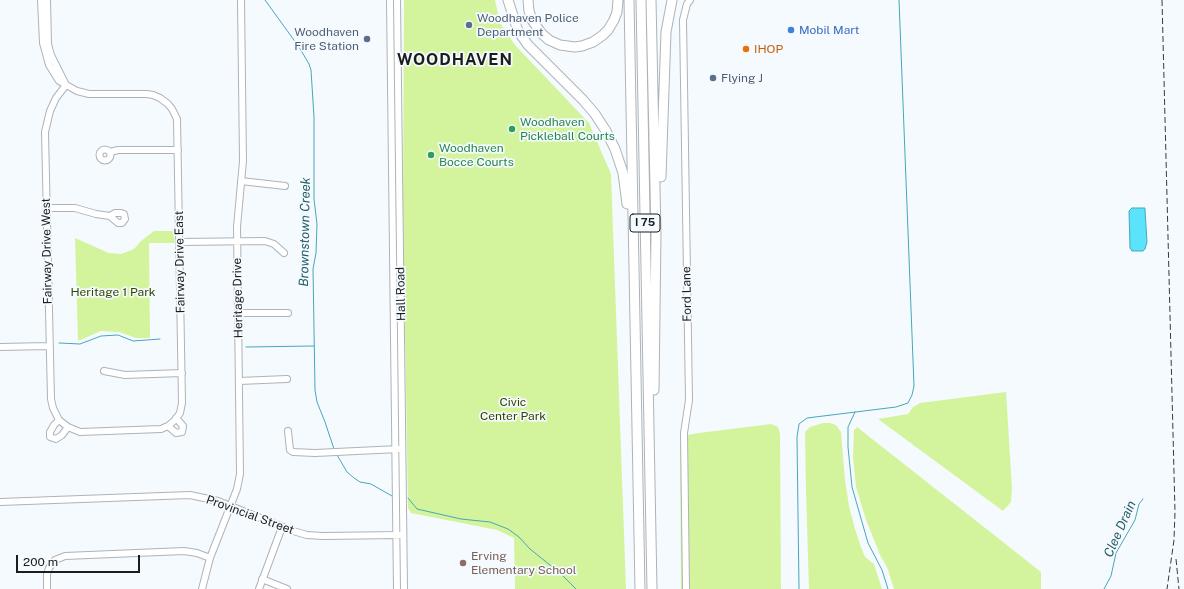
<!DOCTYPE html>
<style>
body{margin:0}
#map{position:relative;width:1184px;height:589px;overflow:hidden;background:#f5fafe;font-family:"Public Sans",sans-serif}
canvas{display:block}
.scale{position:absolute;left:16px;top:555px;width:124px;height:18px;box-sizing:border-box;border:2px solid #1a1c1e;border-top:0;padding-left:5px;font-size:12px;line-height:14px;white-space:nowrap;color:#1a1c1e;-webkit-text-stroke:3px #f5fafe;paint-order:stroke}
</style>
<div id="map">
<canvas width="1184" height="589"></canvas>
<div class="scale">200 m</div>
</div>
<script>
const c = document.querySelector('canvas').getContext('2d');
c.lineJoin = 'round';
function fillPath(path, color) { c.fillStyle = color; c.fill(path, 'evenodd'); }
const poly = rows => new Path2D(rows.map(r => 'M' + r).join(''));
function stroke(path, color, width, dash) { c.strokeStyle = color; c.lineWidth = width; c.lineCap = dash ? 'butt' : 'round'; c.setLineDash(dash || []); c.stroke(path); }
function label(font, color, halo, rows, align = 'center') {
  c.font = font + ' "Public Sans",sans-serif'; c.lineWidth = 3.5; c.setLineDash([]); c.textBaseline = 'middle'; c.strokeStyle = halo; c.fillStyle = color; for (const [text, x, y, turn = 0] of rows) {
    c.save(); c.translate(x, y); c.rotate((+turn || 0) * Math.PI / 180); c.textAlign = isNaN(turn) ? turn : align; if (halo) c.strokeText(text, 0, 0); c.fillText(text, 0, 0); c.restore();
  }
}
const green = poly([
 [404,0,495,0,500,23,515,45,589,123,611,174,626,589,515,589,514,538,497,530,411,513,408,508,403,206],
 [154,231,173,231,175,243,149,243,150,338,136,338,119,332,101,331,78,341,75,238,109,253,121,254,134,249,141,241],
 [1006,392,1012,488,1011,502,1003,511,878,419,908,414,913,407,920,403],
 [823,423,830,423,836,425,841,432,845,480,849,506,855,529,861,547,865,557,874,564,882,589,809,589,806,492,805,432,810,427],
 [771,424,778,427,780,434,781,589,681,589,680,445,682,439,687,435,699,433],
 [857,427,1041,572,1041,589,894,589,887,567,881,557,866,520,856,487,853,457,854,430]
]);
const water = poly([
 [1132,208,1145,208,1145,210,1147,242,1145,249,1143,251,1132,251,1130,248,1129,211,1132,208]
]);
const stream = poly([
 [265,0,299,47,309,64,311,70,314,117,314,199,317,224,316,253,313,269,315,390,317,402,325,422,334,449],
 [59,343,80,344,101,336,118,335,133,341,160,339],
 [246,347,314,346],
 [855,412,848,427,848,447,852,487,868,543,882,570,888,589],
 [337,455,347,472,354,478,360,482,371,484,392,496],
 [408,498,417,509,461,519,490,522,508,529,519,537,530,549,560,573,576,589],
 [799,589,797,437,799,424,807,418,896,407,908,403,912,395,914,386,899,0],
 [1104,589,1111,576,1116,553,1135,520,1139,504,1143,499]
]);
const minor = poly([
 [41,0,43,43,49,65,59,81,77,91,89,94,147,94,153,95,160,98,168,104,172,109,177,119,182,403,180,413,175,420,168,426,161,429,80,432,68,427,59,420,53,408,51,399,45,132,50,111,56,98,66,85],
 [47,0,48,44,51,55,66,85],
 [390,0,397,589],
 [397,0,404,589],
 '99.5 155a5.5 5.5 0 1 1 11 0a5.5 5.5 0 1 1-11 0Z',
 [110,152,118,150,178,150],
 [241,181,285,186],
 [47,208,75,208,96,214,110,216,118,223,122,223,125,219,124,214,121,213,115,213,110,216],
 [180,242,265,241,274,244,284,253],
 [238,313,288,313],
 [0,347,49,346],
 [104,371,125,375,182,373],
 [239,381,287,379],
 [59,420,54,425,50,432,50,437,56,439,62,435,68,427],
 [168,426,176,433,182,432,183,426,176,418],
 [288,431,290,450,293,452,315,453,399,449],
 [0,502,190,495,218,501,293,531,307,535,323,536,400,535],
 [262,579,287,589],
 [47,589,47,574,49,568,55,560,65,556,184,551,197,553,210,558],
 [202,589,210,558,237,489,240,474,237,227,243,161,241,0],
 [259,589,282,527],
 [686,589,684,433,689,400,683,20,687,4,690,0]
]);
const highway = poly([
 [508,0,518,31,528,45,583,100,595,114,606,131,615,149,623,173,627,204],
 [528,0,529,11,532,20,542,34,549,40,560,45,575,47,582,46,593,42,603,35,608,30,614,20,617,12,618,0],
 [629,0,640,589],
 [641,0,652,589],
 [651,0,656,234,654,390],
 [661,177,666,32,672,0]
]);
const rail = poly([
 [1162,0,1175,512,1174,540,1167,589],
 [1176,559,1179,589]
]);
const markers = [
 [469,25,4,"#5c6f8a"],
 [791,30,4,"#3f7fe0"],
 [367,39,4,"#5c6f8a"],
 [746,49,4,"#e8710a"],
 [713,78,4,"#5c6f8a"],
 [512,129,4,"#2e9e5b"],
 [431,155,4,"#2e9e5b"],
 [463,563,4,"#8d6e63"]
];
const shields = [
 [645,223,30]
];
const shieldNames = [
 ["I 75",645,223]
];
const serviceNames = [
 ["Woodhaven Police",477,18],
 ["Department",477,32],
 ["Woodhaven",359,32,"right"],
 ["Fire Station",359,46,"right"],
 ["Flying J",721,78]
];
const shopNames = [
 ["Mobil Mart",799,30]
];
const foodNames = [
 ["IHOP",754,49]
];
const leisureNames = [
 ["Woodhaven",520,122],
 ["Pickleball Courts",520,136],
 ["Woodhaven",439,148],
 ["Bocce Courts",439,162]
];
const streetNames = [
 ["Fairway Drive West",47,251,-91],
 ["Fairway Drive East",180,262,-91],
 ["Hall Road",401,294,-91],
 ["Ford Lane",687,294,-91],
 ["Heritage Drive",238,298,-91],
 ["Provincial Street",250,515,20]
];
const parkNames = [
 ["Heritage 1 Park",113,292],
 ["Civic",513,402],
 ["Center Park",513,416]
];
const educationNames = [
 ["Erving",471,556],
 ["Elementary School",471,570]
];
const waterNames = [
 ["Brownstown Creek",305,232,-89],
 ["Clee Drain",1120,529,-66]
];
const districtNames = [
 ["WOODHAVEN",455,60]
];
fillPath(green, '#d3f49c');
fillPath(water, '#5ae3fa');
stroke(water, '#47a7b8', 1);
stroke(stream, '#47a7b8', 1);
stroke(minor, '#adb3b8', 8);
stroke(highway, '#adb3b8', 11);
stroke(minor, '#fff', 6);
stroke(highway, '#fff', 9);
stroke(rail, '#37393c', 1, [6, 3]);
for (const [x, y, r, color] of markers) { const dot = new Path2D(); dot.arc(x, y, r, 0, 2 * Math.PI); c.fillStyle = color; c.fill(dot); stroke(dot, '#f5fafe', 1.5); }
for (const [x, y, w] of shields) { const box = new Path2D(); box.roundRect(x - w / 2, y - 9, w, 18, 3); c.fillStyle = '#f5fafe'; c.fill(box); stroke(box, '#1a1c1e', 1); }
label('bold 11px', '#1a1c1e', null, shieldNames);
label('12px', '#4e5e75', '#f5fafe', serviceNames, 'left');
label('12px', '#366cbe', '#f5fafe', shopNames, 'left');
label('12px', '#c56008', '#f5fafe', foodNames, 'left');
label('12px', '#27864d', '#f5fafe', leisureNames, 'left');
label('12px', '#1a1c1e', '#f5fafe', streetNames);
label('12px', '#314400', '#f5fafe', parkNames);
label('12px', '#785e54', '#f5fafe', educationNames, 'left');
label('italic 13px', '#245d66', '#f5fafe', waterNames);
c.letterSpacing = '1px';
label('bold 16px', '#1a1c1e', '#f5fafe', districtNames);
c.letterSpacing = '0px';
</script>
